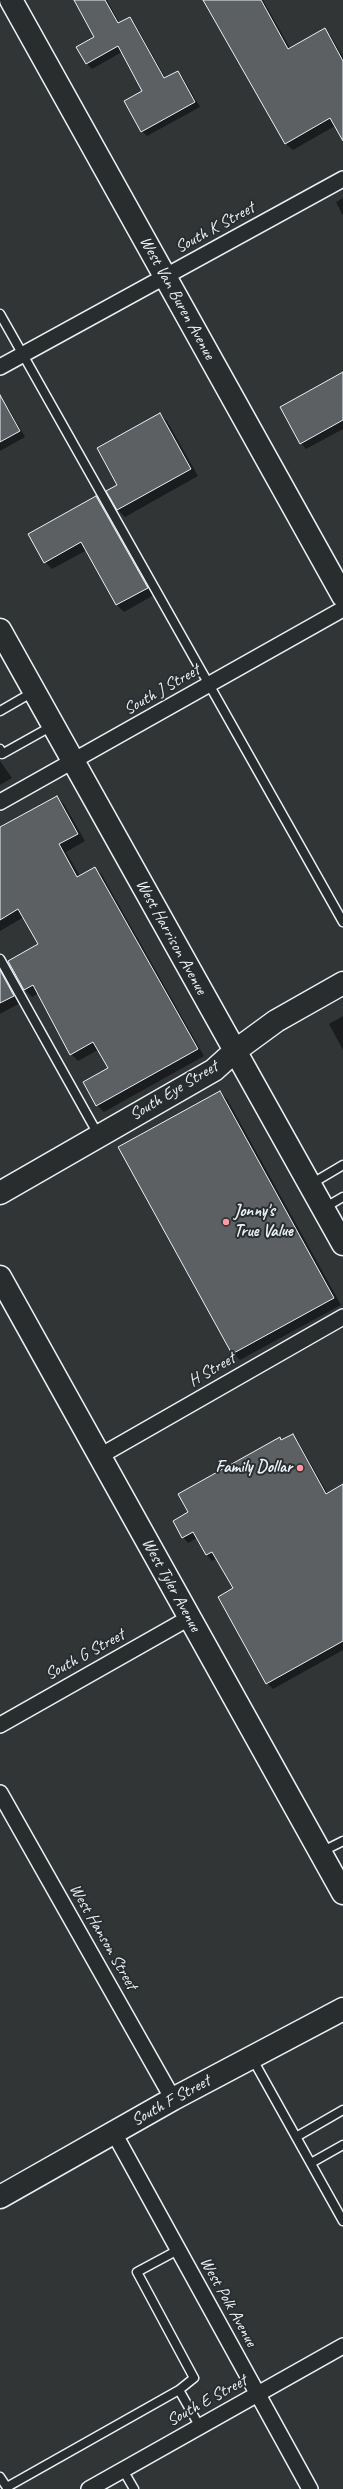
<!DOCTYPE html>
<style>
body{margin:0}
canvas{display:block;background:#323536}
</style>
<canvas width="343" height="2489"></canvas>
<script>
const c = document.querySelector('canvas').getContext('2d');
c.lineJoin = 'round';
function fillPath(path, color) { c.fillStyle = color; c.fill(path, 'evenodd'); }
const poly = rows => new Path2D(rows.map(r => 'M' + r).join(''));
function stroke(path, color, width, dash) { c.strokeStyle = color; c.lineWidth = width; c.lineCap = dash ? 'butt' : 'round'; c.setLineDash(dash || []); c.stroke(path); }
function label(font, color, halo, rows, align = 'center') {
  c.font = font + ' Caveat,sans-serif'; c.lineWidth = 4; c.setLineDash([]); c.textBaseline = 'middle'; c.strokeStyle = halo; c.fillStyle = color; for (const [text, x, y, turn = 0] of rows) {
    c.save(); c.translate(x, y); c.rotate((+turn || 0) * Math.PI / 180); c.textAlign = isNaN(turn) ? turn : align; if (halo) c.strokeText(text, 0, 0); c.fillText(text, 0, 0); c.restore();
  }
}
const shadow = poly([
 [76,0,107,0,120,24,130,18,135,24,166,79,178,72,183,78,200,107,147,136,142,131,144,91,122,52,92,69,87,64,95,37],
 [205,0,263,0,290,48,324,29,331,36,343,57,343,139,335,126,293,150,286,144],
 [343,198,343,216,336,202],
 [343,373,343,429,306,449,301,443],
 [3,403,9,409,25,437,0,451,0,405],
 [160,414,167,421,198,476,125,517,118,510,107,491,118,485],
 [96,497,103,504,154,595,124,612,117,605,87,550,52,569,45,562],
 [0,761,12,778,0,785],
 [57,797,64,804,85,841,66,852,80,876,95,868,102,875,204,1056,104,1112,97,1105,109,1069,98,1050,78,1061,71,1054,39,993,32,997,25,990,40,945,24,917,0,931,0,829],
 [0,966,20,1003,0,1014],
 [343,1016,343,1050,329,1024],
 [220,1092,227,1099,341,1305,240,1360,233,1353],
 [292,1435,298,1441,328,1494,343,1487,343,1650,273,1689,267,1683,234,1589,217,1558,212,1561,207,1555,197,1538,188,1543,183,1537,189,1513,280,1438,282,1441]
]);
const building = poly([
 [74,0,105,0,118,23,130,17,164,78,178,71,195,102,141,132,124,101,142,91,118,46,86,64,76,47,94,37,74,0],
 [203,0,261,0,288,49,325,28,343,61,343,141,330,118,285,144,203,0],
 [343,372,343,420,300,444,280,407,343,372],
 [0,395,20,431,0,442,0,395],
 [160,413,191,469,117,510,106,491,117,485,97,448,160,413],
 [96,496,148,588,116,605,81,542,44,563,28,534,96,496],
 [57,796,78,834,59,844,77,877,95,867,198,1049,96,1106,83,1082,108,1068,93,1042,70,1055,33,985,24,990,8,961,38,944,18,909,0,920,0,827,57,796],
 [0,970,14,996,0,1003,0,970],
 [220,1091,334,1298,232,1354,118,1147,220,1091],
 [293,1434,326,1494,343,1484,343,1641,266,1684,218,1597,233,1588,212,1552,206,1555,193,1532,182,1538,173,1521,188,1512,178,1494,280,1437,281,1440,293,1434]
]);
const lane = poly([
 [0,314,343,922],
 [0,711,33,692],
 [0,749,2,754,52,726],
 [0,959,99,1136],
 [311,1184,343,1165],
 [324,1208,343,1197],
 [321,1852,343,1841],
 [252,2058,343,2221],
 [296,2137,343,2110],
 [311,2163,343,2145],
 [178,2250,137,2272,194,2378,179,2390],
 [123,2470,134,2489],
 [0,2477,8,2489],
 [7,2487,179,2390,200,2427]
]);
const street = poly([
 [0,367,343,179],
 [0,802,343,609],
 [100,1456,343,1317],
 [0,1725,189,1618],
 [0,1793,173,2099],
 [114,2133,310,2489],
 [89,2489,343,2346]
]);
const secondary = poly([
 [11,0,343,596],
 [0,630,343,1244],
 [0,1193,214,1070,235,1051,276,1021,343,983],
 [0,1277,343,1893],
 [0,2197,173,2099,343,2009]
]);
const markers = [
 [226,1222,4,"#ff9aa2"],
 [300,1468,4,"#ff9aa2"]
];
const streetNames = [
 ["South K Street",215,228,-29],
 ["West Van Buren Avenue",177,298,61],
 ["South J Street",162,690,-30],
 ["West Harrison Avenue",171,937,61],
 ["South Eye Street",174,1091,-31],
 ["H Street",212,1370,-30],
 ["West Tyler Avenue",171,1585,61],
 ["South G Street",85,1655,-29],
 ["West Hanson Street",103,1937,60],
 ["South F Street",171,2101,-29],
 ["West Polk Avenue",228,2302,61],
 ["South E Street",207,2401,-29]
];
const poiNames = [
 ["Jonny's",234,1212],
 ["True Value",234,1232],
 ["Family Dollar",292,1468,"right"]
];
fillPath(shadow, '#0007');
fillPath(building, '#5c6063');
stroke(building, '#e8f1f8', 1);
stroke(lane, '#e8f1f8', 11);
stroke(street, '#e8f1f8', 18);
stroke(secondary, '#e8f1f8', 25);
stroke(lane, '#2a2d2e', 8);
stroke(street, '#2a2d2e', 15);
stroke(secondary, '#2a2d2e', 22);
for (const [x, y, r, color] of markers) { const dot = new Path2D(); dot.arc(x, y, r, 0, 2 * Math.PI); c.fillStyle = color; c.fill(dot); stroke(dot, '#2a2d2e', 1.5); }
label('17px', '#e8f1f8', '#2a2d2e', streetNames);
label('bold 17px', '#e8f1f8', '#2a2d2e', poiNames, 'left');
</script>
